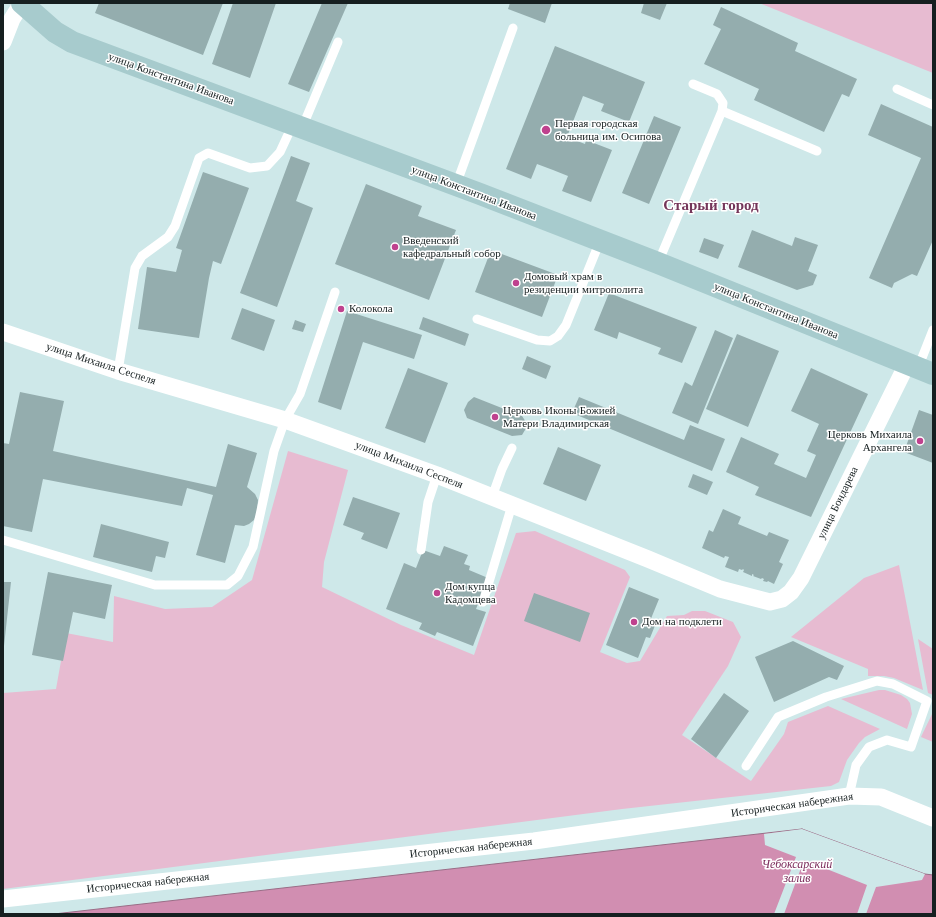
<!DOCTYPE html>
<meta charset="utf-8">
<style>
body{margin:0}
#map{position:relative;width:936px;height:917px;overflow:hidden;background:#cee8e9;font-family:"Libre Baskerville",serif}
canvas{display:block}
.frame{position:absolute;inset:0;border:4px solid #161f20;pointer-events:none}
</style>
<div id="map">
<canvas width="936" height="917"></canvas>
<div class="frame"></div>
</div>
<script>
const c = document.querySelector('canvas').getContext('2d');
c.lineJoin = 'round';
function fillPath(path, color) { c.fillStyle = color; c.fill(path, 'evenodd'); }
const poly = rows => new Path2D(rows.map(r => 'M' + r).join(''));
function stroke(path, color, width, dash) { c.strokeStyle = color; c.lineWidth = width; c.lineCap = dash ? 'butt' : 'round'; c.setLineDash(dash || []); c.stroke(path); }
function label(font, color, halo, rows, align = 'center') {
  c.font = font + ' "Libre Baskerville",serif'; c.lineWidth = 3; c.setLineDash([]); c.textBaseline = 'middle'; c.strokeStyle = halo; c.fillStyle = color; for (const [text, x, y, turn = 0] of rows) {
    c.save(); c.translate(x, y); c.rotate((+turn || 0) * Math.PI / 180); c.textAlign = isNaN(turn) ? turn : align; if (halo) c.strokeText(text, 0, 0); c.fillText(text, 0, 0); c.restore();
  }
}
const green = poly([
 [759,3,933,3,933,73],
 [288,451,348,470,324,562,322,587,401,625,474,655,516,533,535,531,625,570,630,577,600,652,627,663,640,661,667,616,684,615,692,611,705,611,733,622,741,637,728,666,682,735,751,781,784,734,788,722,828,706,880,729,865,737,859,743,847,760,839,782,831,786,622,809,3,889,3,693,56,689,66,633,113,642,114,596,165,609,212,607,252,580],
 [899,565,923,690,894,678,884,676,868,676,868,669,791,637,864,578],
 [918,639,933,649,933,695,928,693],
 [879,690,885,690,901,695,907,699,910,703,912,714,907,729,841,699],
 [933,712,933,742,921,737]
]);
const water = poly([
 [802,829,925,874,933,875,933,914,54,914,802,829]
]);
const pier = poly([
 [802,829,925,874,922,880,876,887,866,914,857,914,867,885,804,860,784,914,774,914,796,857,765,845,764,834]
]);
const building = poly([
 [99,3,223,3,203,55,95,13],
 [233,3,276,3,250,78,212,64],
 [322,3,348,3,309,92,288,84],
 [510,3,552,3,545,23,508,9],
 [644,3,667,3,660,20,641,13],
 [721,7,798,43,795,51,857,79,849,97,842,94,824,132,754,100,759,89,704,64,721,29,713,25],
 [555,46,645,82,629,122,601,111,604,104,583,96,567,137,585,144,586,140,612,150,591,202,562,191,568,176,553,170,537,164,531,179,506,169],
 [881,104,933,127,933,240,917,276,912,274,894,283,892,288,869,278,921,158,868,135],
 [654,116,681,127,649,204,622,193],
 [291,156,310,163,296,201,313,208,277,307,240,293],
 [203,172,249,188,221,264,213,261,209,278,199,338,138,329,147,267,176,272,182,250,176,248],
 [366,184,422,206,418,216,456,230,429,300,335,264],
 [752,230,792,246,795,237,818,245,808,271,817,275,813,285,797,290,738,267],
 [704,238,724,245,718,259,699,252],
 [491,250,558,275,542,317,475,292],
 [609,293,697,327,682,363,658,354,661,348,619,332,617,339,594,330],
 [242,308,275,320,264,351,231,339],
 [347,311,422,335,414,359,363,342,341,410,318,402],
 [423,317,469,334,465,346,419,329],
 [295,320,306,324,303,332,292,329],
 [715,330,733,338,698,424,672,413,685,382,692,386],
 [737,334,779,351,748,427,706,409],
 [527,356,551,366,546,379,522,369],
 [408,368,448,383,425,443,385,428],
 [811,368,868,394,811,517,755,495,759,487,726,472,741,437,779,454,774,464,806,478,816,455,807,451,819,424,791,411],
 [20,392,64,401,53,451,216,487,228,444,257,453,247,487,255,494,258,500,257,513,254,520,249,524,244,526,235,525,225,563,196,555,213,495,187,488,182,506,43,479,32,532,3,526,3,443,9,444],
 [474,397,522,416,528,425,522,435,512,436,467,418,464,410,468,402],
 [579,397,684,440,690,425,725,439,712,471,572,413],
 [919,410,933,415,933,463,904,452],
 [558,447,601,465,586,501,543,484],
 [693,474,713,482,707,495,688,487],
 [353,497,400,513,387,549,361,539,364,533,343,525],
 [723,509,741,517,738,524,767,536,769,532,789,540,779,562,783,564,774,584,768,581,767,582,763,581,764,579,762,578,761,579,753,576,754,575,752,574,752,576,743,572,744,570,743,569,742,570,739,569,738,572,725,567,729,557,725,556,724,558,702,548,709,530,713,532],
 [101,524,169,542,165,558,156,556,152,572,93,557],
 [444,546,468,555,464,564,470,566,469,570,488,578,476,609,486,612,473,646,437,632,435,636,419,629,422,623,386,609,404,563,416,568,423,550,440,556],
 [48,572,112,585,105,619,73,612,63,661,32,655],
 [3,582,11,582,4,646,3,646],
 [629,587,659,599,650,621,656,623,650,638,646,637,638,658,606,645],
 [534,593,590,613,580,642,524,621],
 [793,641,844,666,837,680,829,677,774,702,755,657],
 [724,693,749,711,716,758,691,739]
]);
const lane = poly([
 [897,89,933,105],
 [722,111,817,151],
 [302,128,338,42],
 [456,185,513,28],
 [658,263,722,111,723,103,717,94,693,84],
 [477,319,537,340,550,341,558,336,566,325,600,241],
 [918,368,933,330],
 [118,371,135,268,142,256,168,237,175,226,199,158,208,153,250,168,267,166,280,152,293,124],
 [492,497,502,469,512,448],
 [3,540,155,585,227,585,238,576,253,547,274,451,285,420,300,394,335,292],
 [421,550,428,502,437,475],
 [483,602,512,505],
 [746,766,778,717,826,697,877,681,893,684,927,701,911,747,887,740,869,747,856,765,849,796]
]);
const street = poly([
 [3,42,12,19,22,3],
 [3,332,118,371,285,420,437,475,648,559,720,589,770,602,782,599,791,592,801,578,907,364],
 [3,899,534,841,849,796,881,797,933,818]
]);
const secondary = poly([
 [22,3,55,32,72,42,480,194,658,263,933,374]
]);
const markers = [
 [546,130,5,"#bf418e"],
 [395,247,4,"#bf418e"],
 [516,283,4,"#bf418e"],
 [341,309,4,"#bf418e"],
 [495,417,4,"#bf418e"],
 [920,441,4,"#bf418e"],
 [437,593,4,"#bf418e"],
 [634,622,4,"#bf418e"]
];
const streetNames = [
 ["улица Константина Иванова",171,79,20],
 ["улица Константина Иванова",474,193,21],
 ["улица Константина Иванова",776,311,22],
 ["улица Михаила Сеспеля",101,364,18],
 ["улица Михаила Сеспеля",409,465,21],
 ["улица Бондарева",838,503,-64],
 ["Историческая набережная",792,805,-8],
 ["Историческая набережная",471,848,-6],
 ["Историческая набережная",148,883,-6]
];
const poiNames = [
 ["Первая городская",555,124],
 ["больница им. Осипова",555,137],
 ["Введенский",403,241],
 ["кафедральный собор",403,254],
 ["Домовый храм в",524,277],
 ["резиденции митрополита",524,290],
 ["Колокола",349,309],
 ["Церковь Иконы Божией",503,411],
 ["Матери Владимирская",503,424],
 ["Церковь Михаила",912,435,"right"],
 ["Архангела",912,448,"right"],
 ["Дом купца",445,587],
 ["Кадомцева",445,600],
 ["Дом на подклети",642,622]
];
const waterNames = [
 ["Чебоксарский",797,865],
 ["залив",797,879]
];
const districtNames = [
 ["Старый город",711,206]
];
fillPath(green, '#e7bbd1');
fillPath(water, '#d18eb1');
stroke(water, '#996d86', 1);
fillPath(pier, '#cee8e9');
fillPath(building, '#94adae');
stroke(lane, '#fff', 9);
stroke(street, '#fff', 17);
stroke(secondary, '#a7cbcd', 22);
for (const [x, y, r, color] of markers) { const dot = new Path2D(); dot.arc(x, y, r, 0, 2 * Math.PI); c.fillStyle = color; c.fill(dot); stroke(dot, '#fff', 1.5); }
label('11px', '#161f20', '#fff', streetNames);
label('11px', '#161f20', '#fff', poiNames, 'left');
label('italic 12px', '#7d2e5d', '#fff', waterNames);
label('bold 15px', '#75365a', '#fff', districtNames);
</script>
